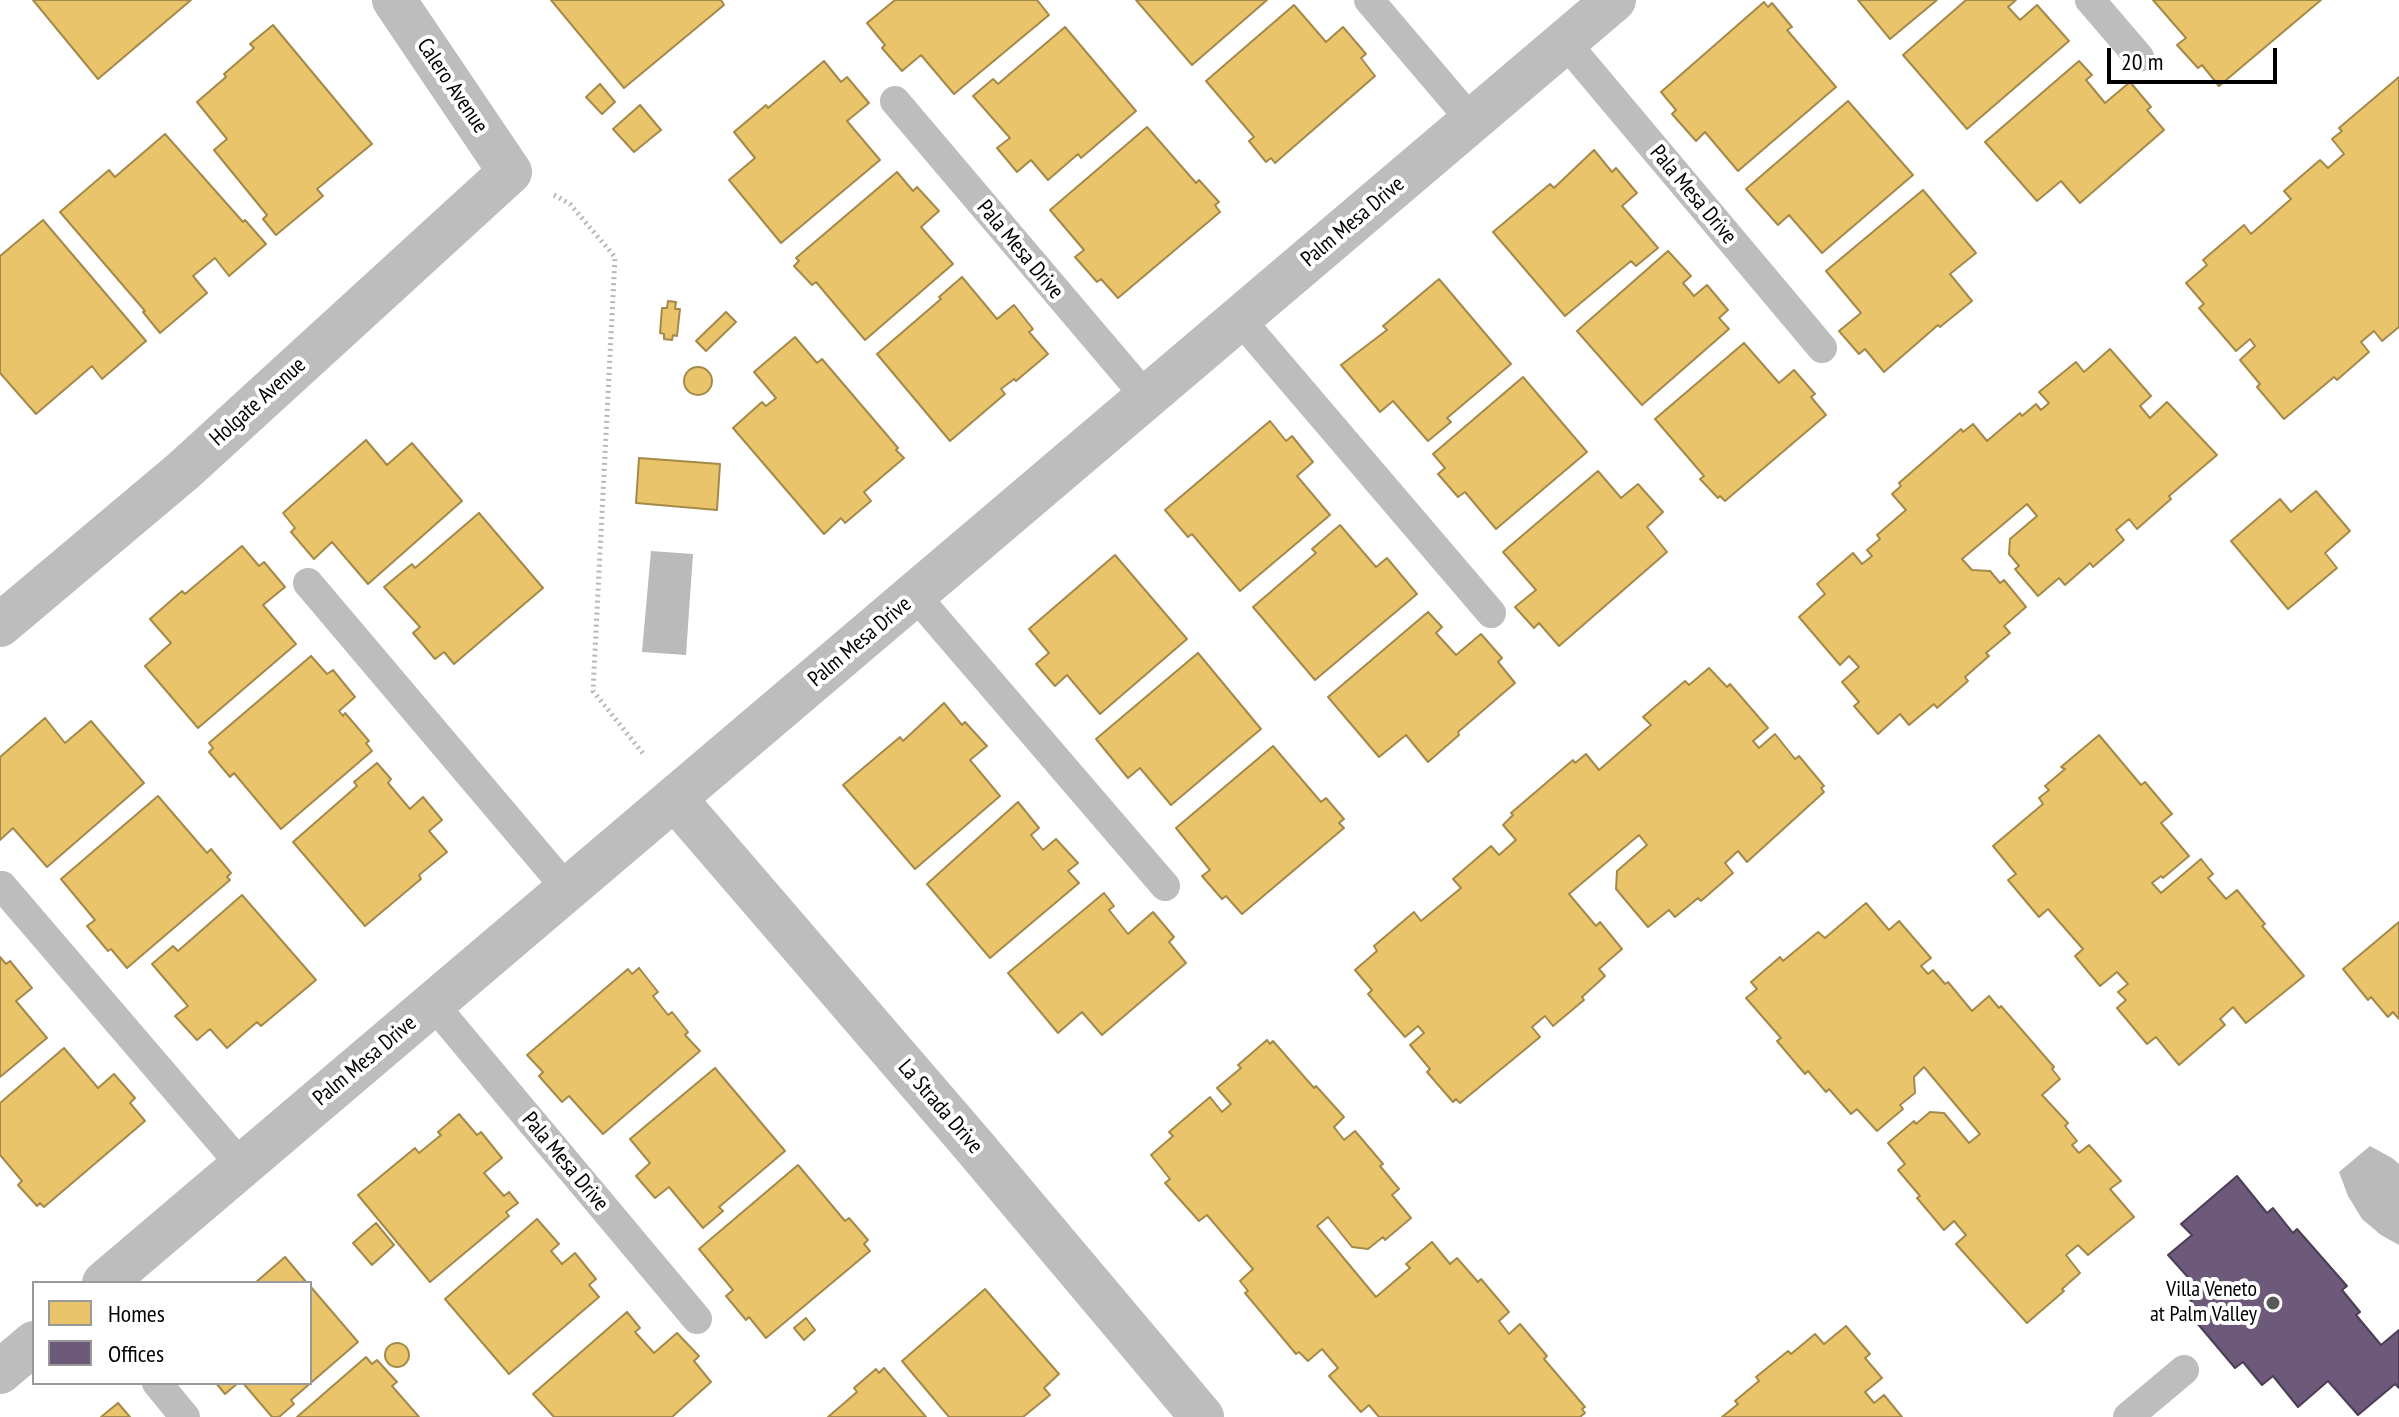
<!DOCTYPE html>
<style>
body{margin:0}
#map{position:relative;width:2399px;height:1417px;overflow:hidden;background:#fff;font-family:"PT Sans Narrow",sans-serif}
canvas{display:block}
.legend{position:absolute;left:32px;top:1281px;width:280px;height:104px;box-sizing:border-box;background:#fff;border:2px solid #999;margin:0;padding:10px 14px;list-style:none;font-size:24px;color:#000}
.legend li{display:flex;align-items:center;gap:16px;height:40px}
.legend b{width:40px;border:2px solid #999}
.scale{position:absolute;left:2107px;top:48px;width:170px;height:36px;box-sizing:border-box;border:4px solid #000;border-top:0;padding-left:10px;font-size:24px;line-height:28px;white-space:nowrap;color:#000;-webkit-text-stroke:6px #fff;paint-order:stroke}
</style>
<div id="map">
<canvas width="2399" height="1417"></canvas>
<ul class="legend">
<li><b style="height:22px;background:#e9c46a"></b>Homes</li>
<li><b style="height:22px;background:#6d597a"></b>Offices</li>
</ul>
<div class="scale">20 m</div>
</div>
<script>
const c = document.querySelector('canvas').getContext('2d');
c.lineJoin = 'round';
function fillPath(path, color) { c.fillStyle = color; c.fill(path, 'evenodd'); }
const poly = rows => new Path2D(rows.map(r => 'M' + r).join(''));
function stroke(path, color, width, dash) { c.strokeStyle = color; c.lineWidth = width; c.lineCap = dash ? 'butt' : 'round'; c.setLineDash(dash || []); c.stroke(path); }
function label(font, color, halo, rows, align = 'center') {
  c.font = font + ' "PT Sans Narrow",sans-serif'; c.lineWidth = 8; c.setLineDash([]); c.textBaseline = 'middle'; c.strokeStyle = halo; c.fillStyle = color; for (const [text, x, y, turn = 0] of rows) {
    c.save(); c.translate(x, y); c.rotate((+turn || 0) * Math.PI / 180); c.textAlign = isNaN(turn) ? turn : align; if (halo) c.strokeText(text, 0, 0); c.fillText(text, 0, 0); c.restore();
  }
}
const water = poly([
 [651,551,693,554,686,655,642,652],
 [2370,1146,2392,1158,2399,1164,2399,1245,2381,1235,2362,1219,2348,1196,2339,1172]
]);
const homes = poly([
 [33,0,191,0,98,79,33,0],
 [551,0,721,0,724,5,624,88,551,0],
 [895,0,1037,0,1049,15,954,94,921,55,902,71,882,48,885,45,867,23,895,0],
 [1136,0,1267,0,1192,65,1136,0],
 [1858,0,1937,0,1890,39,1858,0],
 [1966,0,2016,0,2008,7,2020,20,2037,5,2069,41,1967,129,1903,55,1966,0],
 [2153,0,2321,0,2219,86,2202,65,2198,68,2177,45,2186,38,2153,0],
 [1764,2,1768,7,1772,3,1792,27,1787,30,1836,87,1738,171,1705,132,1696,141,1672,114,1676,110,1661,92,1764,2],
 [1294,5,1326,42,1343,27,1366,54,1361,58,1375,76,1275,163,1271,158,1266,162,1249,141,1254,137,1206,81,1294,5],
 [273,25,372,144,317,189,323,196,276,235,263,219,267,215,214,150,227,139,197,102,226,77,224,74,254,48,250,44,273,25],
 [1065,27,1136,111,1081,158,1078,154,1048,180,1031,160,1017,172,997,148,1010,138,973,96,993,79,998,84,1065,27],
 [824,61,841,82,847,77,869,103,847,121,880,160,781,243,729,180,755,158,734,132,766,105,768,108,824,61],
 [2079,61,2092,75,2086,80,2105,103,2130,82,2151,107,2147,110,2164,130,2080,203,2061,181,2037,201,1985,142,2079,61],
 [2399,77,2399,327,2382,341,2374,331,2361,342,2369,352,2337,380,2334,377,2284,419,2257,387,2260,384,2240,360,2255,346,2250,339,2236,351,2199,308,2204,304,2186,283,2207,265,2203,260,2244,225,2251,234,2291,199,2284,191,2320,160,2328,168,2344,154,2332,139,2342,131,2339,128,2399,77],
 [600,84,615,102,602,114,586,97,600,84],
 [1848,101,1913,175,1822,253,1789,215,1778,225,1746,189,1848,101],
 [640,105,661,130,634,152,613,129,640,105],
 [1147,127,1196,183,1199,180,1219,202,1215,205,1220,212,1118,298,1101,279,1097,282,1075,257,1084,250,1050,210,1147,127],
 [165,134,243,222,245,220,266,244,229,276,215,258,193,276,207,293,160,333,143,312,145,311,60,212,109,170,115,177,165,134],
 [1594,150,1612,172,1616,168,1637,193,1622,206,1658,248,1636,266,1631,261,1565,316,1493,232,1550,184,1554,188,1594,150],
 [897,172,913,191,917,187,939,211,921,227,953,264,865,340,816,282,812,285,794,266,799,261,796,258,897,172],
 [1923,190,1976,253,1950,274,1972,301,1940,327,1938,325,1884,372,1865,349,1859,354,1839,331,1861,313,1826,271,1923,190],
 [43,220,146,341,102,379,92,366,36,414,0,373,0,256,43,220],
 [1668,251,1691,276,1683,283,1694,296,1707,285,1728,310,1719,318,1729,329,1642,405,1577,331,1668,251],
 [962,277,997,319,1014,305,1033,329,1029,332,1048,354,1016,381,1014,379,1001,389,1005,394,950,441,877,354,941,299,939,297,962,277],
 [1439,279,1511,364,1447,418,1451,422,1428,441,1393,401,1380,412,1341,365,1387,330,1383,326,1439,279],
 [668,301,676,302,675,309,680,309,677,336,673,335,672,340,664,339,664,334,660,333,662,308,667,308,668,301],
 [726,312,736,322,706,351,696,341,726,312],
 [795,337,817,363,822,359,898,448,896,450,904,458,864,492,871,501,845,523,841,518,824,534,733,428,762,402,766,406,776,398,754,372,795,337],
 [1744,343,1779,383,1794,370,1815,394,1811,397,1826,415,1725,501,1720,496,1718,498,1700,479,1704,476,1655,419,1744,343],
 [2110,349,2151,396,2140,406,2150,418,2167,402,2217,455,2169,496,2171,499,2137,529,2129,519,2116,530,2124,540,2093,567,2090,563,2065,585,2059,578,2038,596,2015,569,2019,566,2009,554,2010,539,2037,516,2027,504,1962,559,1972,570,1990,571,2000,583,2004,580,2026,607,2004,626,2010,633,1986,653,1989,656,1965,677,1968,681,1937,708,1934,704,1909,725,1900,714,1878,734,1854,706,1859,702,1842,682,1859,667,1849,656,1840,665,1799,617,1825,594,1817,584,1853,553,1862,564,1872,556,1867,550,1880,539,1877,535,1906,510,1892,494,1901,486,1899,483,1961,429,1963,432,1973,424,1987,441,2020,413,2022,416,2036,404,2041,410,2049,403,2039,392,2076,362,2084,372,2110,349],
 '684 381a14 14 0 1 1 28 0a14 14 0 1 1-28 0Z',
 [1523,377,1587,452,1496,529,1465,492,1458,497,1438,474,1445,468,1433,454,1523,377],
 [1270,421,1286,441,1292,436,1313,462,1297,476,1330,515,1240,591,1192,534,1188,537,1165,510,1270,421],
 [366,440,387,465,412,443,462,501,368,584,332,542,314,559,291,532,295,528,283,513,366,440],
 [639,458,720,464,717,510,636,503,639,458],
 [1598,471,1621,498,1638,484,1663,512,1647,527,1667,552,1559,646,1539,623,1534,628,1515,607,1536,590,1503,552,1598,471],
 [2316,491,2350,531,2325,553,2337,568,2288,609,2231,541,2280,499,2291,512,2316,491],
 [479,513,543,588,454,664,444,652,435,659,413,633,420,627,384,587,412,564,415,568,479,513],
 [1340,525,1376,567,1387,558,1417,594,1315,680,1253,607,1316,553,1312,549,1340,525],
 [242,546,259,566,264,562,285,587,263,605,296,644,198,728,145,666,171,643,150,619,182,591,185,594,242,546],
 [1115,555,1187,639,1100,714,1067,675,1055,686,1036,664,1049,653,1029,629,1115,555],
 [1428,612,1442,627,1436,633,1456,655,1481,634,1502,658,1498,662,1515,683,1458,732,1459,735,1428,762,1406,735,1379,757,1328,697,1428,612],
 [1198,653,1261,729,1171,805,1140,768,1128,778,1096,739,1198,653],
 [311,656,327,674,333,670,355,697,339,711,343,716,345,713,369,741,366,743,372,751,281,829,234,773,230,777,209,752,213,748,209,743,311,656],
 [1709,668,1727,687,1730,684,1768,728,1753,741,1759,748,1775,734,1795,759,1799,756,1824,786,1821,788,1824,792,1747,862,1738,851,1725,863,1733,873,1701,901,1698,898,1675,917,1669,910,1648,927,1616,889,1617,871,1647,845,1639,835,1569,894,1596,926,1600,922,1622,949,1599,969,1605,976,1582,997,1584,1000,1553,1026,1545,1016,1532,1027,1540,1037,1460,1103,1456,1099,1453,1102,1427,1072,1430,1069,1410,1045,1424,1033,1418,1026,1405,1037,1368,994,1372,990,1355,970,1377,951,1374,946,1414,912,1421,921,1461,888,1453,879,1491,846,1499,855,1516,840,1503,825,1513,815,1511,813,1573,760,1575,763,1586,754,1599,770,1651,725,1643,717,1685,681,1689,685,1709,668],
 [944,703,962,725,965,722,987,746,970,760,1000,796,915,869,843,785,900,737,903,741,944,703],
 [45,718,65,743,91,721,144,783,47,867,13,828,0,840,0,757,45,718],
 [2099,735,2141,785,2145,782,2172,814,2161,823,2189,856,2163,878,2161,876,2152,883,2161,893,2201,859,2213,874,2208,878,2226,899,2237,890,2265,924,2262,926,2304,976,2246,1023,2233,1007,2220,1019,2225,1025,2179,1065,2156,1037,2147,1044,2117,1008,2126,1000,2118,992,2128,984,2117,972,2100,986,2075,956,2083,949,2048,909,2039,917,2008,880,2016,874,1993,846,2043,804,2039,798,2049,790,2045,786,2065,769,2061,767,2099,735],
 [1273,746,1321,802,1326,798,1344,819,1339,823,1344,828,1242,914,1226,896,1222,899,1202,876,1210,870,1176,828,1273,746],
 [377,763,391,779,388,783,410,809,423,797,442,820,429,831,447,852,419,875,421,879,365,926,293,842,357,786,354,782,377,763],
 [158,796,207,853,211,849,231,873,227,877,230,880,127,968,111,949,108,951,87,926,95,920,61,879,158,796],
 [1018,802,1039,828,1031,835,1043,850,1056,839,1078,863,1068,871,1079,883,990,958,927,884,1018,802],
 [1104,893,1114,906,1109,910,1128,934,1153,912,1174,937,1169,942,1186,963,1102,1035,1082,1012,1058,1033,1008,973,1104,893],
 [242,895,316,980,261,1026,257,1022,227,1048,210,1029,197,1040,175,1016,188,1006,152,964,173,946,178,951,242,895],
 [1866,903,1889,930,1899,921,1931,958,1921,966,1928,974,1933,970,1945,984,1948,982,1972,1011,1989,996,1999,1008,2001,1006,2054,1067,2052,1069,2060,1079,2042,1095,2068,1123,2065,1126,2077,1141,2072,1145,2079,1153,2089,1145,2121,1181,2110,1189,2134,1217,2088,1255,2078,1245,2066,1255,2080,1273,2062,1289,2064,1291,2027,1323,1956,1244,1966,1235,1954,1221,1944,1230,1917,1198,1920,1196,1898,1170,1905,1164,1888,1143,1914,1121,1916,1124,1930,1112,1944,1113,1969,1143,1980,1134,1924,1067,1914,1077,1915,1093,1900,1105,1903,1109,1877,1131,1857,1109,1851,1114,1829,1089,1826,1092,1808,1071,1805,1074,1777,1041,1781,1038,1746,998,1757,989,1751,982,1780,957,1783,961,1818,932,1825,938,1866,903],
 [2399,922,2399,1019,2393,1012,2388,1017,2371,997,2368,1000,2343,969,2399,922],
 [0,957,6,964,10,961,32,988,16,1001,47,1038,0,1077,0,957],
 [639,968,658,992,653,996,668,1015,672,1012,688,1032,685,1035,700,1051,603,1134,569,1096,562,1102,539,1076,543,1072,527,1055,628,969,632,974,639,968],
 [1267,1040,1270,1044,1273,1041,1314,1088,1316,1086,1344,1117,1334,1127,1344,1140,1355,1131,1383,1164,1380,1166,1399,1189,1392,1195,1411,1218,1385,1240,1383,1237,1368,1249,1352,1247,1328,1217,1317,1226,1376,1297,1410,1268,1406,1264,1432,1242,1450,1264,1457,1258,1478,1282,1481,1279,1509,1312,1499,1321,1509,1334,1520,1324,1547,1356,1544,1359,1585,1407,1582,1409,1585,1413,1580,1417,1379,1417,1369,1405,1361,1412,1329,1376,1338,1368,1322,1349,1308,1361,1299,1352,1296,1354,1245,1293,1248,1291,1240,1281,1253,1269,1207,1215,1199,1221,1165,1183,1170,1179,1151,1155,1173,1136,1169,1132,1210,1097,1222,1112,1231,1104,1217,1088,1241,1068,1238,1065,1267,1040],
 [64,1048,98,1088,114,1074,135,1098,130,1103,145,1121,44,1207,40,1203,37,1206,18,1185,22,1181,0,1155,0,1103,64,1048],
 [715,1068,785,1151,719,1207,723,1211,703,1228,669,1187,655,1198,636,1176,650,1163,630,1139,715,1068],
 [459,1114,477,1135,481,1132,502,1158,484,1173,504,1196,509,1192,518,1203,506,1212,509,1216,430,1282,358,1195,415,1148,419,1153,441,1135,438,1132,459,1114],
 [798,1165,845,1221,849,1218,868,1240,864,1244,870,1251,766,1338,749,1317,746,1320,726,1296,733,1290,699,1249,798,1165],
 [537,1219,559,1244,551,1251,562,1264,575,1253,596,1279,589,1285,599,1297,509,1374,445,1299,537,1219],
 [376,1223,394,1245,372,1265,353,1243,376,1223],
 [285,1257,307,1283,255,1283,285,1257],
 [310,1286,358,1342,291,1400,294,1404,279,1417,272,1417,243,1383,310,1383,310,1286],
 [985,1289,1059,1374,1044,1388,1050,1395,1023,1417,949,1417,902,1361,985,1289],
 [627,1312,640,1328,635,1332,654,1353,677,1333,699,1356,694,1361,711,1382,672,1417,554,1417,533,1394,627,1312],
 [806,1318,815,1330,804,1340,794,1328,806,1318],
 [1846,1326,1870,1354,1865,1358,1882,1378,1865,1392,1874,1403,1884,1395,1902,1417,1722,1417,1738,1404,1735,1401,1759,1381,1756,1377,1788,1351,1791,1354,1815,1334,1824,1344,1846,1326],
 '385 1355a12 12 0 1 1 24 0a12 12 0 1 1-24 0Z',
 [366,1357,372,1364,377,1360,397,1382,392,1386,419,1417,297,1417,366,1357],
 [884,1368,926,1417,828,1417,857,1392,854,1388,876,1369,879,1373,884,1368],
 [216,1383,238,1383,225,1394,216,1383],
 [118,1403,130,1417,101,1417,118,1403]
]);
const offices = poly([
 [2237,1176,2267,1213,2273,1208,2293,1233,2297,1229,2347,1286,2342,1290,2360,1312,2356,1315,2381,1345,2399,1330,2399,1388,2395,1384,2358,1415,2328,1381,2298,1407,2273,1376,2262,1385,2243,1362,2235,1368,2197,1323,2204,1316,2185,1294,2195,1285,2168,1255,2192,1235,2181,1224,2237,1176]
]);
const path = poly([
 [554,195,570,204,615,257,593,691,645,756]
]);
const service = poly([
 [1369,0,1472,121],
 [2090,0,2139,57],
 [1565,42,1822,348],
 [895,101,1147,398],
 [1239,318,1491,613],
 [308,583,568,890],
 [915,595,1165,886],
 [2,886,242,1166],
 [433,1004,697,1319],
 [157,1383,185,1417],
 [2128,1417,2184,1370]
]);
const minor = poly([
 [0,625,183,471,510,172,394,0],
 [104,1283,1614,0],
 [0,1372,34,1343]
]);
const tertiary = poly([
 [675,799,973,1145,1202,1417]
]);
const markers = [
 [2273,1303,8,"#595959"]
];
const streetNames = [
 ["Calero Avenue",452,86,56],
 ["Pala Mesa Drive",1693,195,50],
 ["Palm Mesa Drive",1353,222,-40],
 ["Pala Mesa Drive",1020,250,50],
 ["Holgate Avenue",258,402,-42],
 ["Palm Mesa Drive",860,642,-40],
 ["Palm Mesa Drive",365,1061,-40],
 ["La Strada Drive",940,1107,49],
 ["Pala Mesa Drive",565,1162,50]
];
const poiNames = [
 ["Villa Veneto",2257,1290],
 ["at Palm Valley",2257,1315]
];
fillPath(water, '#bababa');
fillPath(homes, '#e9c46a');
stroke(homes, '#a3894a', 2);
fillPath(offices, '#6d597a');
stroke(offices, '#4c3e55', 2);
stroke(path, '#b8b8b8', 5, [2, 4]);
stroke(service, '#bdbdbd', 30);
stroke(minor, '#bdbdbd', 44);
stroke(tertiary, '#bdbdbd', 44);
for (const [x, y, r, color] of markers) { const dot = new Path2D(); dot.arc(x, y, r, 0, 2 * Math.PI); c.fillStyle = color; c.fill(dot); stroke(dot, '#fff', 3); }
label('22px', '#000', '#fff', streetNames);
label('22px', '#000', '#fff', poiNames, 'right');
</script>
